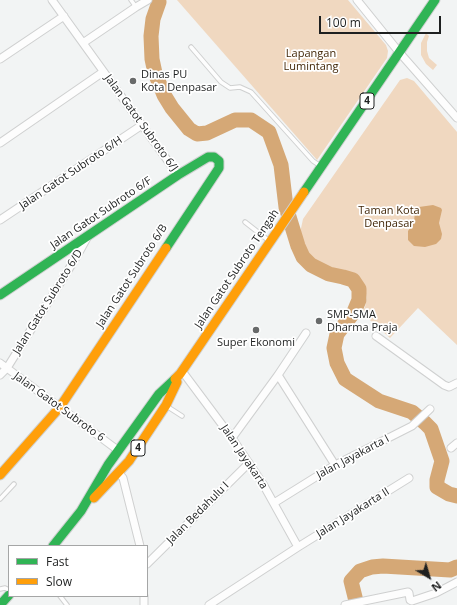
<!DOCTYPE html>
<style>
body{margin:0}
#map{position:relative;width:457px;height:605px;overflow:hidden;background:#f2f4f4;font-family:"Open Sans",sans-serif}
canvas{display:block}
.legend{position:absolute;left:8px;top:545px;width:140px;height:52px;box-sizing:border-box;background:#fff;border:1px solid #a5a6a6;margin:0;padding:5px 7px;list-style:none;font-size:12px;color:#1e2020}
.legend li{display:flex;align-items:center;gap:8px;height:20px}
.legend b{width:20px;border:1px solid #a5a6a6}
.north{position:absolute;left:409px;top:557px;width:40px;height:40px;-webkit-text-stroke:3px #fff;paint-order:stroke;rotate:142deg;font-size:11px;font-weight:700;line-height:16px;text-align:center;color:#1e2020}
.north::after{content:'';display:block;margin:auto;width:14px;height:18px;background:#1e2020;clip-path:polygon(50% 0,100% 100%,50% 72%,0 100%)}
.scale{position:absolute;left:319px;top:16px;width:122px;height:18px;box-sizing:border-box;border:2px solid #1e2020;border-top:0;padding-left:5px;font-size:12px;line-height:14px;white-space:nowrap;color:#1e2020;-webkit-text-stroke:3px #fff;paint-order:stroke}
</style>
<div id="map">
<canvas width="457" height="605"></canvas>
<ul class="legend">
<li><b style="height:5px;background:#30b455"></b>Fast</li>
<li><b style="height:5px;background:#ff9f0a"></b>Slow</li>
</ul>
<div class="north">N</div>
<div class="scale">100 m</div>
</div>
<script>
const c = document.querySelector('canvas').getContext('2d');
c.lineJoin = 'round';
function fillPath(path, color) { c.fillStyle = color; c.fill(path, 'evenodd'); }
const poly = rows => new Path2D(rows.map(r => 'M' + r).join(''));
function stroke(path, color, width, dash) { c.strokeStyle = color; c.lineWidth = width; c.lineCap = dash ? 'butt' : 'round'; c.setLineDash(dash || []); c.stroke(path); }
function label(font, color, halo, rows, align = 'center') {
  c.font = font + ' "Open Sans",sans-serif'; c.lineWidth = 3.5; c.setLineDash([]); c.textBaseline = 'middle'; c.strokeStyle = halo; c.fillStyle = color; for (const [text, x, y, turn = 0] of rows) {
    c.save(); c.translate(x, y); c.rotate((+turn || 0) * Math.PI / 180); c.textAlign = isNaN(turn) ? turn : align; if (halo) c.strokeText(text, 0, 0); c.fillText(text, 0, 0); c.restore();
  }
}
const green = poly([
 [177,0,348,0,386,45,388,51,387,58,317,160],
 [426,33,429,36,427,42,427,51,429,58,437,65,433,70,426,64,421,55,421,43],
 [407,78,414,81,457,132,457,345,418,308,390,338,362,313,365,307,367,298,365,289,360,281,349,274,339,270,332,270,316,263,305,250,300,233,303,219,400,80]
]);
const water = poly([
 [433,205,441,208,442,210,439,223,442,234,441,239,436,244,425,247,414,246,408,240,408,231,414,222,415,211,419,207]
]);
const river = poly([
 [158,0,159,2,153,19,151,36,152,59,155,73,164,95,172,108,189,129,197,134,207,133,235,120,251,120,269,132,281,165,286,207,298,246,303,257,311,265,329,274,343,277,353,280,359,289,359,300,354,312,337,334,334,348,337,363,345,379,379,401,412,412,425,423,431,429,442,461,437,480,437,487,449,494,457,496],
 [357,605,351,581,360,571,372,567,383,566,450,570,457,567]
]);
const lane = poly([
 [131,0,136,7],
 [191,47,221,82,230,88,240,87,251,92,313,161,319,165],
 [245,222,268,240],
 [168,407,182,416],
 [0,499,14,484],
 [0,589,5,588,9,590],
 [60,596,67,605]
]);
const street = poly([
 [52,0,178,175],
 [357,0,399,52,457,118],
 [83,43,136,7,148,0],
 [0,59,64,16],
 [0,143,103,72],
 [0,220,142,125],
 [376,336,444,385,449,387,457,383],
 [0,363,119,451],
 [182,371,232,438,263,484,298,547],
 [0,375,7,368,77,256,88,236],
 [278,375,335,465],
 [232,438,278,375,306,333],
 [451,448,457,443],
 [119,473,123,478,140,546],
 [274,503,335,465,412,426,430,409],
 [147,564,249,463],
 [144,596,144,605],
 [209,605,298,547,409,478],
 [345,605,408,592,409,593,410,600,412,601,436,593,457,582]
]);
const fast = poly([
 [304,192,435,0],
 [0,295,178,175,208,157,214,157,219,161,219,168,166,248],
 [53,546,81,511,108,465,159,394,175,379],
 [0,605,9,595]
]);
const slow = poly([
 [175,379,180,374,304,192],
 [0,475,60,407,166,248],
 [94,498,129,461,166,405,177,382]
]);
const markers = [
 [133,81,4,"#686a6a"],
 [319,321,4,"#686a6a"],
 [256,330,4,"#686a6a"]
];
const shields = [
 [367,101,14],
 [138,448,14]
];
const shieldNames = [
 ["4",367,101],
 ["4",138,448]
];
const parkNames = [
 ["Lapangan",311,54],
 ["Lumintang",311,67],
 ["Taman Kota",389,211],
 ["Denpasar",389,224]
];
const poiNames = [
 ["Dinas PU",141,75],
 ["Kota Denpasar",141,88],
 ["SMP-SMA",327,315],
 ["Dharma Praja",327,328],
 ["Super Ekonomi",256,343,"center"]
];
const streetNames = [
 ["Jalan Gatot Subroto 6/J",141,123,54],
 ["Jalan Gatot Subroto 6/H",71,173,-34],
 ["Jalan Gatot Subroto 6/F",101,213,-34],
 ["Jalan Gatot Subroto Tengah",237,269,-56],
 ["Jalan Gatot Subroto 6/B",132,276,-57],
 ["Jalan Gatot Subroto 6/D",48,302,-58],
 ["Jalan Gatot Subroto 6",59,407,36],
 ["Jalan Jayakarta",244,457,56],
 ["Jalan Jayakarta I",353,457,-28],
 ["Jalan Bedahulu I",198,513,-45],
 ["Jalan Jayakarta II",353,513,-32]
];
fillPath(green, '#f0d8c0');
fillPath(water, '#d5a876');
stroke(river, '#d5a876', 15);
stroke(lane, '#cfd0d0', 5.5);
stroke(street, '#cfd0d0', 9);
stroke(fast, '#cfd0d0', 11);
stroke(slow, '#cfd0d0', 11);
stroke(lane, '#fdfdfd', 3.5);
stroke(street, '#fdfdfd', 7);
stroke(fast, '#30b455', 9);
stroke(slow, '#ff9f0a', 9);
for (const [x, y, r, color] of markers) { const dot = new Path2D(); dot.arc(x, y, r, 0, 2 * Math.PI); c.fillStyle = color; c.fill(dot); stroke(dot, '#fff', 1.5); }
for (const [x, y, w] of shields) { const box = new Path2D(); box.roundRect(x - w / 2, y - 8, w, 16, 3); c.fillStyle = '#fff'; c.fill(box); stroke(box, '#1e2020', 1); }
label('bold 10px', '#1e2020', null, shieldNames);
label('11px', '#422708', '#fff', parkNames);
label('11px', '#1e2020', '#fff', poiNames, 'left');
label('11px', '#1e2020', '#fff', streetNames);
</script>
